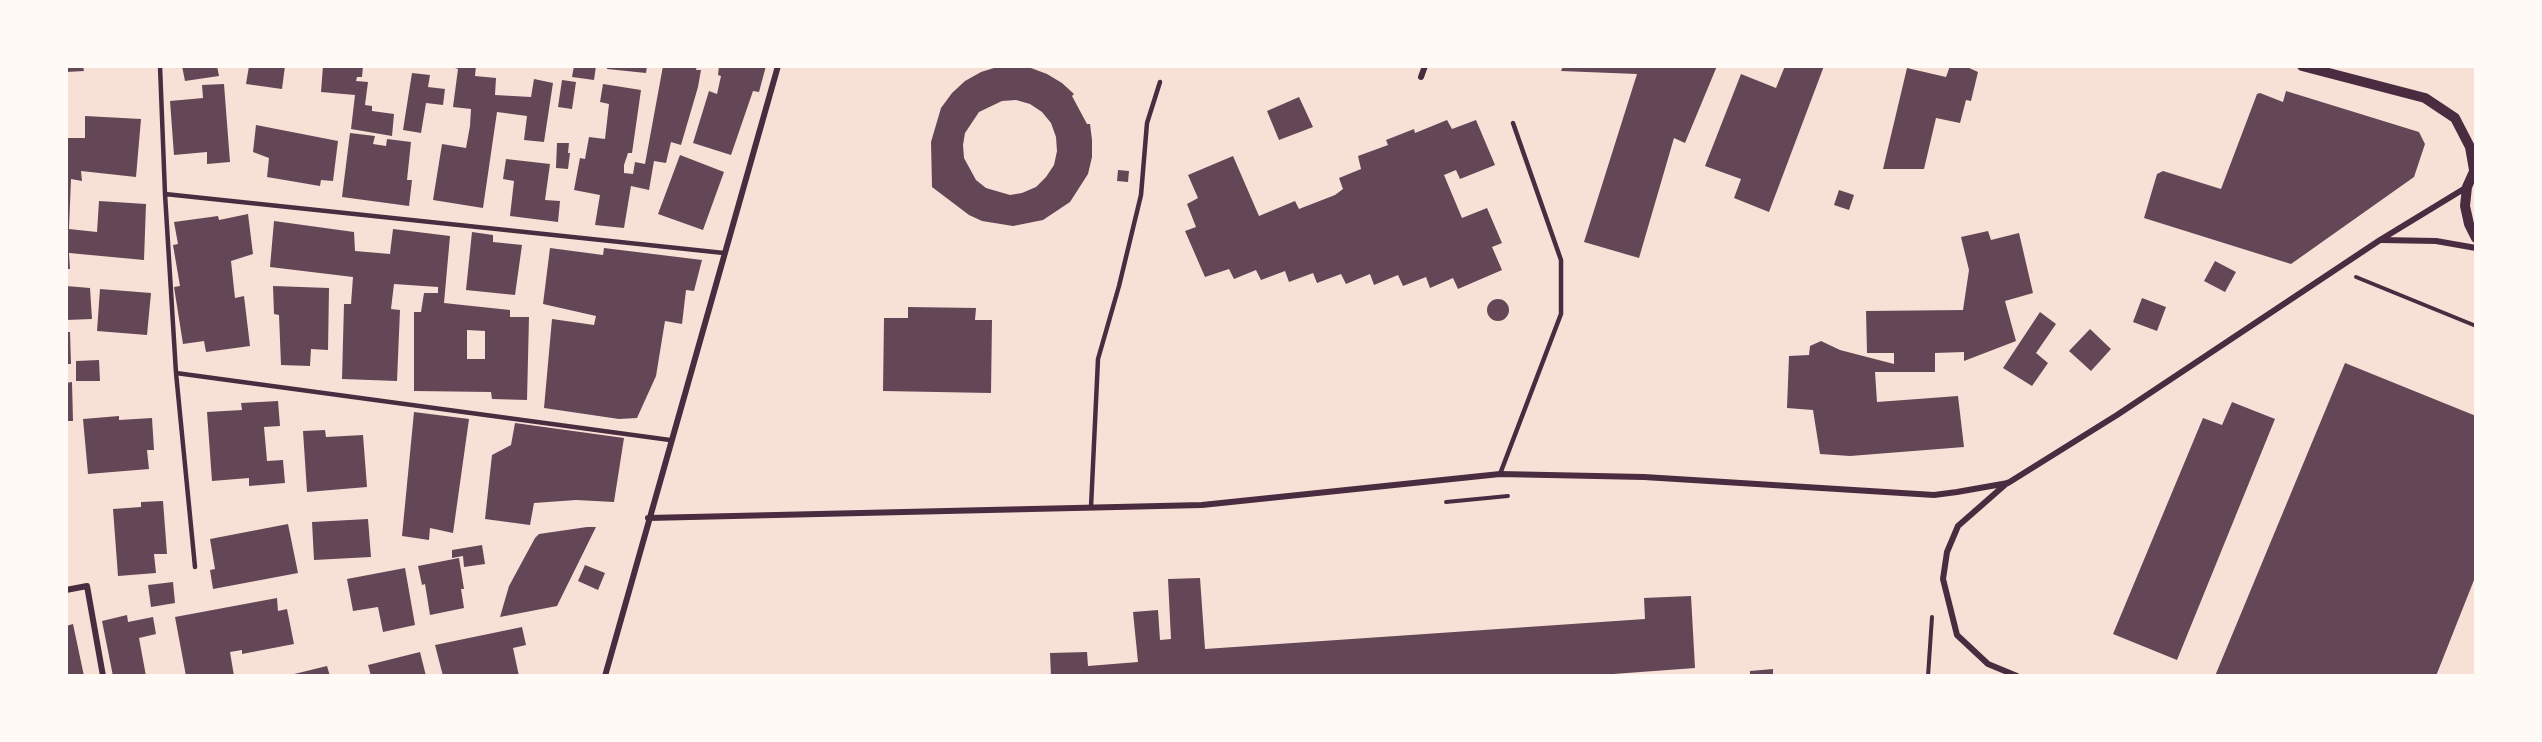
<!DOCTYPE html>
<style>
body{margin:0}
#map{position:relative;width:2542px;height:742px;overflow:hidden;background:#f7e1d7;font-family:Signika,sans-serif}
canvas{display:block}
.frame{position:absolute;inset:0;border:68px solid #fffaf5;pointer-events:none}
</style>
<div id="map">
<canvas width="2542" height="742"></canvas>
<div class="frame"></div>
</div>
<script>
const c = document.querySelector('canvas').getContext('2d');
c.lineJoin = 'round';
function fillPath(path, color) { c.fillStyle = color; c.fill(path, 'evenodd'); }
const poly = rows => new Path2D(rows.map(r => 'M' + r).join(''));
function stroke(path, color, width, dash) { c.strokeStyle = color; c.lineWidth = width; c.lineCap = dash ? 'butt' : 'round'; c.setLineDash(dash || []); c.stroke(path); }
const building = poly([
 [66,66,83,66,84,71,66,72],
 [182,66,217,66,219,76,185,81],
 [249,66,285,66,282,89,246,84],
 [323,66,363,66,362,77,357,77,356,81,368,82,365,105,372,106,372,111,394,114,392,136,351,129,355,95,321,92],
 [449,66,476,66,475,76,496,78,495,95,531,97,534,79,553,83,544,142,524,140,527,116,497,112,483,208,433,200,442,144,466,148,470,126,471,109,453,107,458,69],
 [574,66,596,66,594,80,572,77],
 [607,66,647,66,646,73,607,69],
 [663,66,697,66,696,70,701,70,698,87,681,145,671,142,666,163,654,161,649,190,631,186,624,228,595,225,600,195,574,190,580,158,585,159,589,137,605,139,609,104,600,102,603,84,641,90,632,153,628,153,624,165,624,173,633,174,635,162,645,164],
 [719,66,766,66,759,92,753,91,731,155,693,143,709,91,717,94,721,76,718,75],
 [1015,66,1031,68,1047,74,1062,83,1074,94,1072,96,1087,124,1090,124,1092,140,1092,157,1088,174,1070,202,1043,220,1013,226,982,221,969,215,932,187,931,142,941,108,952,93,965,81,981,72,997,67],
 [1016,100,1030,104,1042,112,1051,123,1056,137,1057,151,1054,165,1046,177,1036,187,1022,193,1010,195,986,188,976,180,964,158,963,145,965,133,979,112,1002,101],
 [1563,66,1717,66,1685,143,1674,138,1639,258,1584,242,1637,74,1561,71],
 [1785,66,1824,66,1769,212,1734,198,1741,179,1705,166,1741,74,1776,88],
 [1950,66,1965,66,1978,72,1971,101,1966,100,1960,123,1936,118,1924,169,1883,169,1907,68,1946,77],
 [412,73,430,75,428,87,445,89,443,105,426,103,421,133,403,130],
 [562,80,576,82,572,109,558,107],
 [224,84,230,162,207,164,207,152,174,155,170,101,203,98,202,85],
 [2286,91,2419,132,2425,144,2414,177,2291,264,2144,218,2157,174,2163,171,2221,189,2257,94,2260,93,2283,102],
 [1299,97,1313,127,1279,140,1267,111],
 [85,116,141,119,136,177,81,171,82,181,71,179,69,229,97,232,99,201,146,204,144,260,69,253,70,269,66,269,66,138,85,138],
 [1447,120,1452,129,1476,120,1495,165,1460,179,1456,170,1444,175,1462,218,1487,208,1502,243,1492,247,1502,270,1458,289,1453,278,1430,288,1426,277,1403,286,1398,275,1374,285,1370,274,1346,284,1341,274,1317,283,1313,273,1289,282,1285,271,1261,280,1256,270,1234,279,1229,269,1205,277,1185,231,1196,227,1187,204,1198,198,1188,175,1233,156,1259,216,1295,201,1299,209,1335,195,1343,189,1339,178,1361,169,1358,156,1388,145,1386,140,1414,129,1415,133],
 [256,125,338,141,333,181,321,180,320,186,267,177,269,158,253,152],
 [350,133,375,136,373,144,386,146,387,139,411,142,407,180,412,180,409,206,342,197],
 [557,143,569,143,568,153,570,153,568,169,556,168],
 [680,155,724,172,703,230,658,214],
 [506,159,550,164,545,200,560,201,558,222,510,216,514,181,503,179],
 [1118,170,1129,171,1128,182,1117,181],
 [1839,190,1854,195,1849,210,1834,205],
 [248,214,253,254,231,261,235,298,244,296,250,346,206,352,204,341,183,344,174,287,180,286,173,245,178,244,174,222,218,216,219,220],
 [274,221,354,232,355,251,390,254,393,229,450,236,444,303,510,310,510,317,529,317,527,400,492,399,491,392,414,391,414,312,421,312,424,293,438,293,438,287,394,284,391,309,400,310,397,381,342,379,344,304,351,304,353,277,270,267],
 [467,330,485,331,485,359,467,359],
 [1988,231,1991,240,2019,233,2033,293,2005,301,2016,341,1964,361,1964,352,1935,353,1935,372,1875,372,1877,402,1958,396,1964,447,1850,456,1820,454,1813,410,1787,408,1789,356,1809,355,1810,346,1821,341,1840,350,1894,364,1894,353,1867,353,1866,311,1963,310,1969,270,1961,237],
 [472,232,493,235,493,242,522,245,515,295,466,290],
 [550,248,603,255,604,248,702,260,694,291,686,290,682,324,665,321,656,376,637,418,619,419,544,408,552,319,594,325,596,316,543,304],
 [2215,261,2236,272,2225,292,2204,281],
 [66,286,90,288,92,319,66,320],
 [273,286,329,288,328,350,311,349,310,366,281,365,279,315,274,314],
 [100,289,151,293,147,335,97,331],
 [2142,298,2166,307,2157,331,2133,322],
 '1487 310a11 11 0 1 1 22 0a11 11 0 1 1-22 0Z',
 [908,307,976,308,975,320,992,320,991,393,883,391,884,318,908,318],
 [2040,312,2056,324,2036,353,2048,363,2032,386,2003,368],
 [2090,329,2111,349,2091,371,2069,351],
 [66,332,70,332,71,364,66,364],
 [99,360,100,381,76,381,76,361],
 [2345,363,2476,416,2476,575,2436,676,2215,676],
 [72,382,73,421,66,421,66,383],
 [278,401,280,426,264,427,267,461,283,460,285,483,249,486,249,478,212,481,207,412,242,410,241,403],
 [2232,402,2275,419,2177,660,2113,634,2203,418,2222,425],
 [414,412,469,419,453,533,430,528,429,540,402,536],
 [119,416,119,420,152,418,154,450,147,450,149,469,88,474,83,419],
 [515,423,624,438,614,502,576,500,534,503,530,525,485,519,492,455,511,445],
 [325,430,326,437,363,435,367,487,307,492,303,431],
 [163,501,167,554,154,554,156,573,118,576,113,509,141,507,141,502],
 [368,519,371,557,314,560,312,522],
 [288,524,298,573,213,589,210,570,215,569,210,539],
 [587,527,596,527,557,606,500,617,509,586,535,538,539,534],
 [482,545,485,564,464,567,463,556,452,558,452,550],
 [459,558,464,589,461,589,464,608,430,615,425,584,422,585,418,566],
 [585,565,605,573,598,590,578,581],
 [405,568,415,625,383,632,378,607,353,611,347,579],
 [1200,578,1205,649,1645,619,1644,598,1691,596,1695,668,1586,676,1051,676,1050,653,1087,652,1088,666,1138,662,1133,612,1158,610,1160,640,1171,639,1168,579],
 [173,582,175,603,151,607,148,585],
 [277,598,278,611,287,609,294,644,242,654,242,650,230,652,234,676,186,676,175,617],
 [127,615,128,622,153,617,156,634,139,638,146,676,113,676,102,621],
 [73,624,84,676,66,676,66,626],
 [522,627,526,645,513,648,519,676,443,676,435,645],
 [420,652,426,676,371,676,368,665],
 [327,666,330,676,290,676,290,675],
 [1773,669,1773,676,1750,676,1750,671]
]);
const path = poly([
 [2356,277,2476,326],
 [1446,502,1508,496],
 [1928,676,1932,617]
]);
const service = poly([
 [160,66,165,194,176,373,195,567],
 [165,194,724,253],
 [176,373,670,440],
 [1500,474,1561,314,1561,260,1513,123],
 [1091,507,1098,359,1119,286,1141,195,1147,123,1160,82]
]);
const minor = poly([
 [1421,77,1425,66],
 [2381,240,2436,241,2476,248],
 [2007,483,1958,526,1947,552,1943,579,1957,635,1988,664,2017,676],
 [648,518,1202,505,1500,474,1644,477,1934,495,1957,492,2008,483,2117,415,2380,240,2467,187],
 [66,590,87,586,103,676],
 [605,676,778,66]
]);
const tertiary = poly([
 [2302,66,2425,98,2455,118,2470,147,2474,170],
 [2476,167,2467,187,2465,206,2469,224,2476,238]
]);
fillPath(building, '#644757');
stroke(path, '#4a2c40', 4);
stroke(service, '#4a2c40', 4.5);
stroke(minor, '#4a2c40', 6);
stroke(tertiary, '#4a2c40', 10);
</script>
